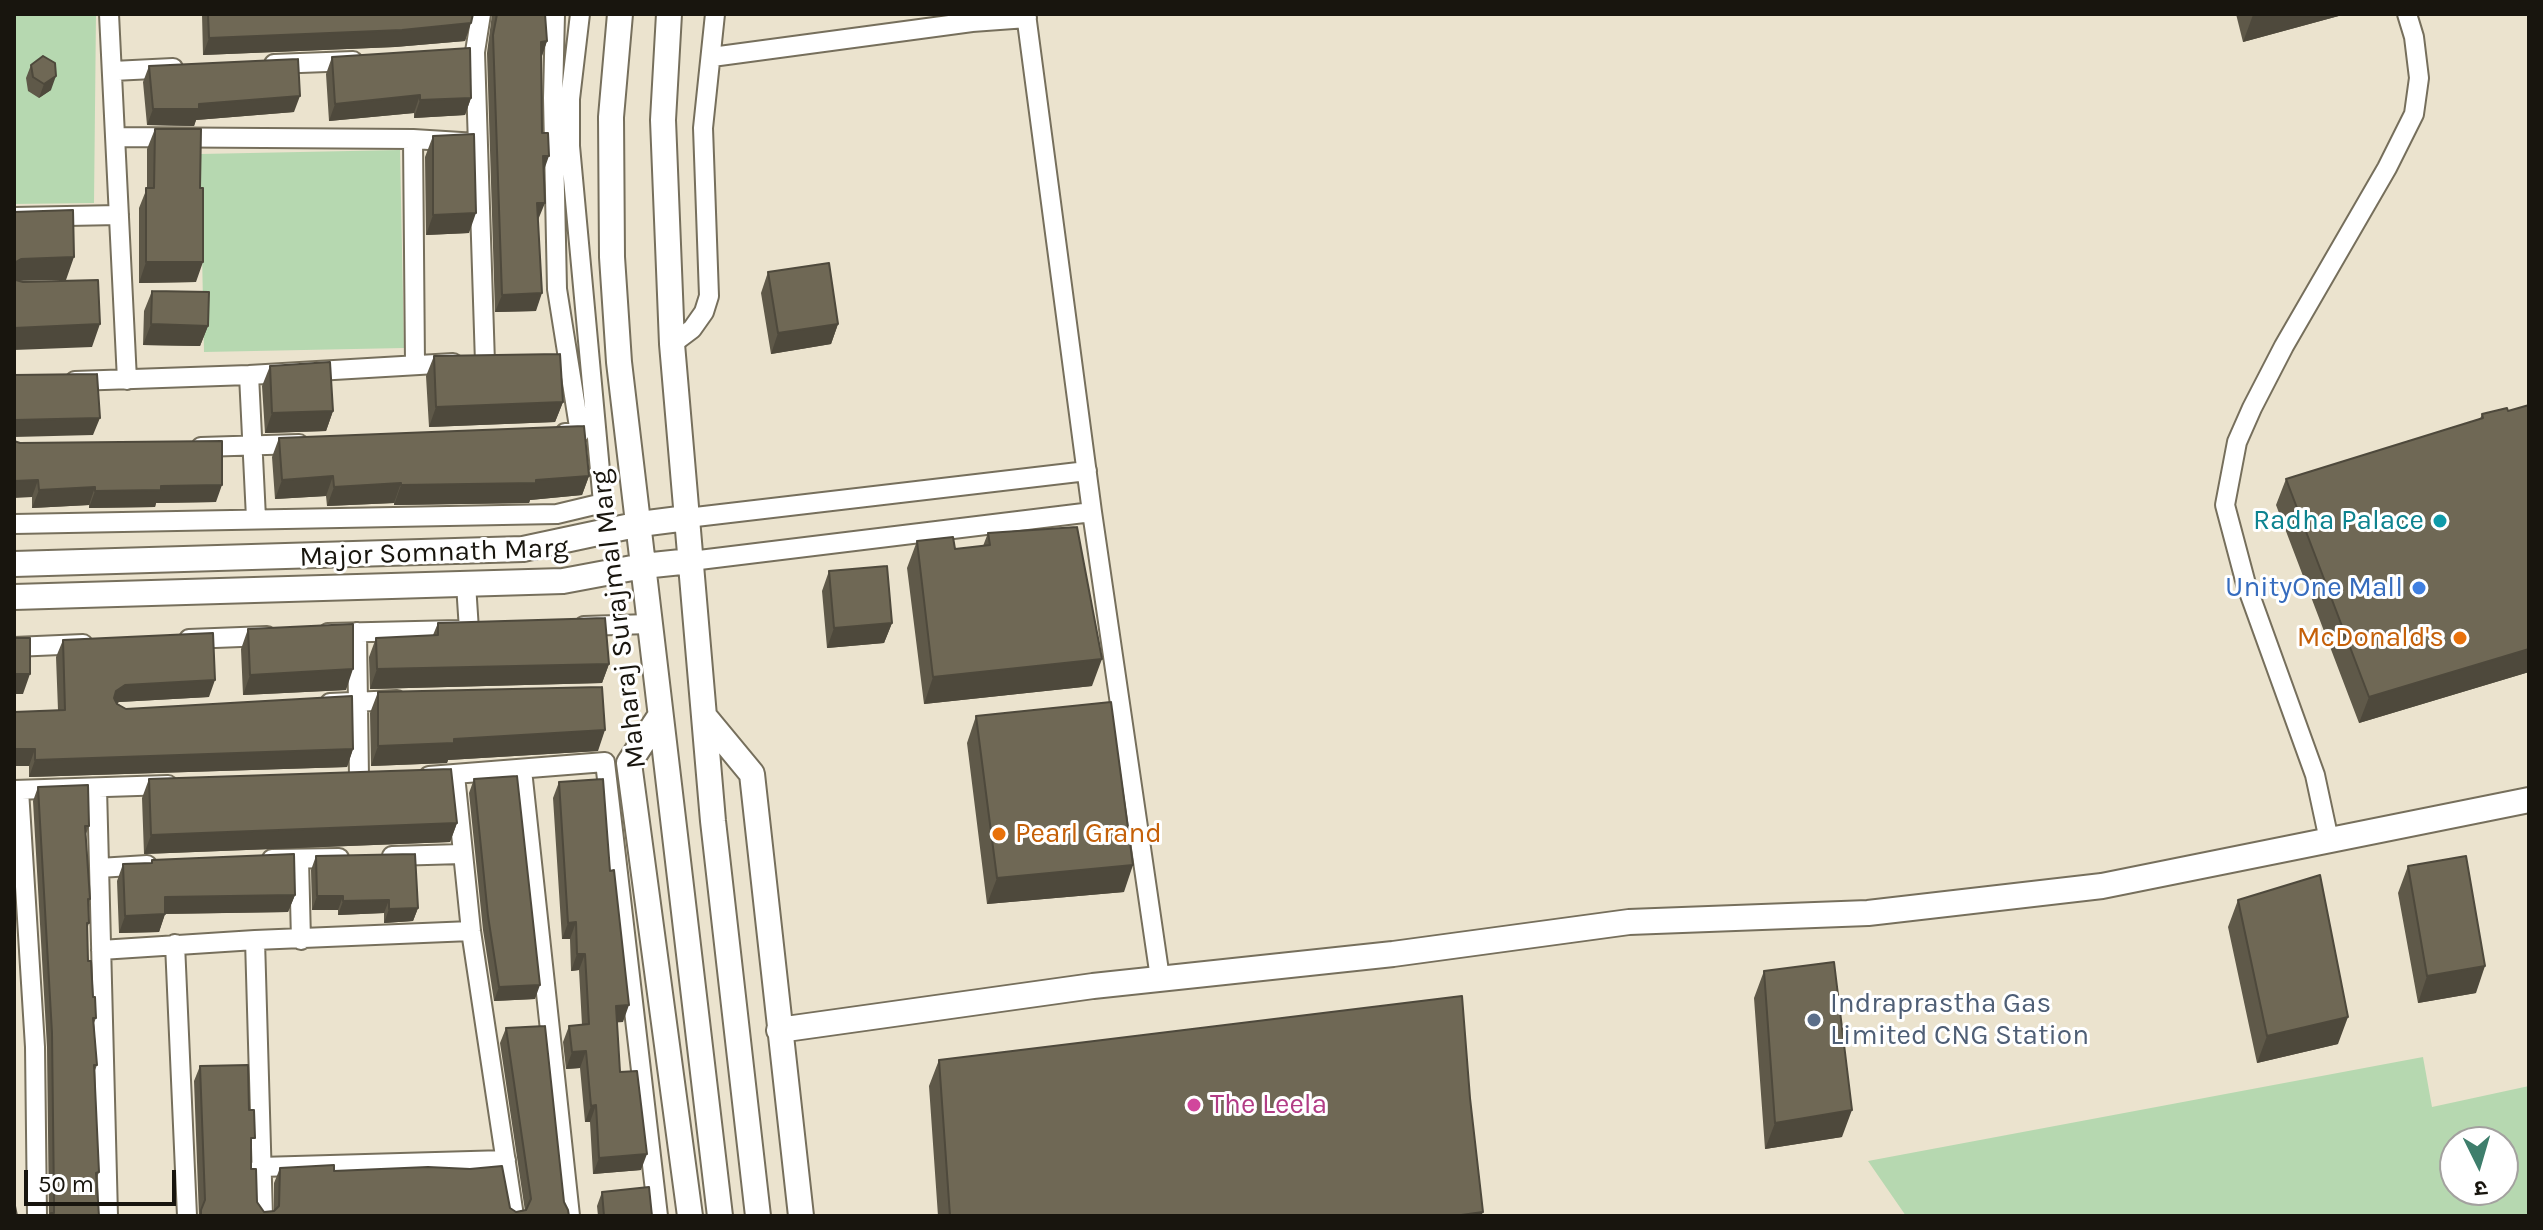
<!DOCTYPE html>
<meta charset="utf-8">
<style>
body{margin:0}
#map{position:relative;width:2543px;height:1230px;overflow:hidden;background:#ebe3ce;font-family:Karla,"Noto Sans Devanagari",sans-serif}
canvas{display:block}
.frame{position:absolute;inset:0;border:16px solid #18150e;pointer-events:none}
.north{position:absolute;left:2439px;top:1126px;width:80px;height:80px;box-sizing:border-box;background:#fff;border:2px solid #a3a19f;border-radius:50%;rotate:175deg;font-size:22px;font-weight:700;line-height:32px;text-align:center;color:#18150e}
.north::after{content:'';display:block;margin:auto;width:28px;height:36px;background:#3e7e6c;clip-path:polygon(50% 0,100% 100%,50% 72%,0 100%)}
.scale{position:absolute;left:24px;top:1170px;width:152px;height:36px;box-sizing:border-box;border:4px solid #18150e;border-top:0;padding-left:10px;font-size:24px;line-height:28px;white-space:nowrap;color:#18150e;-webkit-text-stroke:6px #fff;paint-order:stroke}
</style>
<div id="map">
<canvas width="2543" height="1230"></canvas>
<div class="frame"></div>
<div class="north">उ</div>
<div class="scale">50 m</div>
</div>
<script>
const c = document.querySelector('canvas').getContext('2d');
c.lineJoin = 'round';
function fillPath(path, color) { c.fillStyle = color; c.fill(path, 'evenodd'); }
const poly = rows => new Path2D(rows.map(r => 'M' + r).join(''));
function stroke(path, color, width, dash) { c.strokeStyle = color; c.lineWidth = width; c.lineCap = dash ? 'butt' : 'round'; c.setLineDash(dash || []); c.stroke(path); }
function label(font, color, halo, rows, align = 'center') {
  c.font = font + ' Karla,sans-serif'; c.lineWidth = 6; c.setLineDash([]); c.textBaseline = 'middle'; c.strokeStyle = halo; c.fillStyle = color; for (const [text, x, y, turn = 0] of rows) {
    c.save(); c.translate(x, y); c.rotate((+turn || 0) * Math.PI / 180); c.textAlign = isNaN(turn) ? turn : align; if (halo) c.strokeText(text, 0, 0); c.fillText(text, 0, 0); c.restore();
  }
}
const green = poly([
 [14,14,96,14,94,203,14,204],
 [400,150,404,348,204,352,200,154],
 [2423,1057,2432,1107,2529,1086,2529,1216,1906,1216,1868,1161],
 [2455,1142,2503,1142,2503,1190,2455,1190]
]);
const street = poly([
 [109,14,127,380],
 [481,14,475,52,485,363],
 [555,14,553,98,557,289,580,433,565,433],
 [1026,14,1092,512,1160,978],
 [712,57,972,22,1027,18],
 [274,64,353,61],
 [113,71,173,68],
 [115,137,413,139,477,143],
 [413,139,415,364],
 [14,217,119,215],
 [672,344,692,329,704,312,709,296,703,128,715,14],
 [249,375,256,518],
 [75,381,249,375,453,363],
 [201,447,299,444],
 [687,518,1087,471],
 [14,524,557,514,603,503,570,146,570,99,580,14],
 [691,561,1092,512],
 [466,584,469,630],
 [584,626,649,624],
 [357,632,359,778],
 [328,633,459,630],
 [189,639,267,636],
 [14,647,83,644],
 [330,703,397,700],
 [522,770,570,1216],
 [455,775,471,931,514,1216],
 [429,776,605,762,658,1216],
 [97,788,108,1216],
 [14,790,168,785],
 [19,790,35,1047,37,1216],
 [2329,840,2315,775,2246,584,2225,505,2237,442,2252,408,2284,346,2387,168,2414,114,2419,78,2414,37,2407,14],
 [392,856,462,854],
 [272,859,339,858],
 [299,859,301,940],
 [99,868,147,865],
 [255,940,263,1216],
 [175,944,187,1216],
 [101,950,255,940,471,931],
 [260,1167,506,1160]
]);
const secondary = poly([
 [620,14,611,117,612,257,619,362,720,1216],
 [669,14,663,120,672,344,713,821,758,1216],
 [14,564,523,549,640,524,687,518],
 [14,597,563,581,643,566,691,561],
 [660,716,629,763,690,1216],
 [704,716,752,774,801,1216],
 [779,1030,1093,986,1393,954,1629,922,1868,913,2102,886,2529,800]
]);
const wall = poly([
 [202,14,473,14,465,41,395,47,203,55],
 [492,14,545,14,547,41,541,58,544,170,538,220,536,311,495,312,487,53],
 [2236,14,2346,14,2243,42],
 [332,57,471,98,465,115,414,118,414,113,329,121,326,74],
 [31,65,51,90,39,98,28,91,26,78],
 [149,66,294,112,196,120,194,126,147,125,143,82],
 [155,129,196,282,139,283,139,208,147,188,147,149],
 [433,136,469,233,426,235,425,157],
 [768,272,838,324,831,344,771,354,761,293],
 [152,291,208,326,200,346,143,345,144,311],
 [434,356,563,402,555,422,429,427,426,376],
 [270,366,333,411,326,431,265,433,262,386],
 [2529,405,2529,672,2359,723,2276,505,2286,479,2480,419,2482,414,2508,411],
 [279,438,589,476,582,495,530,500,529,503,394,505,394,503,327,506,326,496,275,499,272,457],
 [14,441,216,502,156,503,155,507,89,508,89,505,32,508,32,497],
 [988,533,1092,686,924,704,907,568,917,541,955,549,983,546],
 [829,571,892,623,884,643,827,648,822,591],
 [438,623,609,664,602,683,370,689,369,657,376,638,433,635],
 [248,629,346,690,243,695,241,649],
 [63,640,209,697,119,702,117,703,126,709,353,749,347,767,29,777,29,766,14,766,14,712,58,710,56,657],
 [378,692,598,751,448,760,447,763,371,766,370,713],
 [976,716,1124,892,987,904,967,743],
 [149,779,457,823,450,842,144,854,142,798],
 [474,779,535,999,494,1001,483,930,469,793],
 [559,782,623,1022,617,1022,620,1072,641,1170,593,1174,590,1122,585,1122,580,1068,566,1069,563,1042,569,1026,582,1025,579,970,571,971,570,939,562,939,553,798],
 [38,787,89,826,86,834,90,899,88,906,89,923,87,929,88,961,96,1018,94,1023,97,1065,94,1073,99,1172,96,1180,99,1216,49,1216,47,1047,33,801],
 [316,856,418,908,413,921,384,923,384,913,338,915,338,910,312,910,311,870],
 [152,860,295,895,288,912,165,914,159,932,119,933,117,881,123,864,151,863],
 [2408,866,2476,993,2418,1003,2398,893],
 [2238,900,2338,1044,2257,1063,2228,927],
 [1764,971,1842,1137,1765,1149,1754,998],
 [506,1028,569,1216,199,1216,194,1081,200,1066,249,1110,251,1148,251,1169,257,1202,264,1212,274,1211,274,1183,280,1168,334,1171,510,1208,516,1212,525,1211,500,1043],
 [939,1060,1470,1098,1481,1216,938,1216,929,1086],
 [602,1192,652,1216,598,1216,597,1206]
]);
const shadedWall = poly([
 [2256,14,2346,14,2243,42,2253,15],
 [471,23,465,41,395,47,203,55,209,38],
 [547,41,541,59,541,42],
 [56,76,51,90,39,98,44,84],
 [420,95,414,113,329,121,335,104],
 [300,96,294,112,196,120,194,126,147,125,153,109,199,104],
 [471,98,465,115,414,118,420,100],
 [543,156,549,156,543,173],
 [537,203,545,203,538,220],
 [476,213,469,233,426,235,433,215],
 [74,257,66,280,14,281,14,263,21,259],
 [146,262,203,262,196,282,139,283],
 [542,293,536,311,495,312,502,295],
 [100,324,92,347,14,350,14,328],
 [151,324,208,326,200,346,143,345],
 [838,324,831,344,771,354,778,333],
 [563,402,555,422,429,427,436,407],
 [333,411,326,431,265,433,272,413],
 [100,418,93,435,14,437,15,420],
 [333,476,326,496,275,499,282,480],
 [589,476,582,495,530,500,529,503,394,505,401,485,536,480],
 [38,480,32,497,14,498,14,481],
 [401,483,394,503,327,506,334,487],
 [222,485,216,502,156,503,155,507,89,508,95,491,161,486],
 [95,487,89,505,32,508,39,490],
 [892,623,884,643,827,648,834,628],
 [2529,649,2529,672,2359,723,2369,697],
 [1102,659,1092,686,924,704,933,677],
 [609,664,602,683,370,689,377,669],
 [353,669,346,690,243,695,250,675],
 [14,674,30,674,23,694,14,694],
 [215,680,209,697,119,702,110,708,116,691,125,685],
 [605,730,598,751,448,760,447,763,371,766,378,746,454,739],
 [14,749,35,749,29,766,14,766],
 [353,749,347,767,29,777,35,760],
 [457,823,450,842,144,854,151,835],
 [1133,865,1124,892,987,904,997,878],
 [295,895,288,912,158,914,165,897],
 [317,896,343,896,338,910,312,910],
 [389,900,384,913,338,915,343,901],
 [418,908,413,921,384,923,389,909],
 [165,914,159,932,119,933,125,916],
 [576,922,570,939,562,939,568,923],
 [577,954,585,954,579,970,571,971],
 [2485,966,2476,993,2418,1003,2427,976],
 [540,985,535,999,494,1001,499,987],
 [629,1005,623,1022,610,1023,616,1006],
 [2348,1017,2338,1044,2257,1063,2267,1036],
 [586,1051,580,1068,566,1069,572,1052],
 [596,1105,590,1122,585,1122,591,1106],
 [1852,1110,1842,1137,1765,1149,1775,1123],
 [647,1154,641,1170,593,1174,599,1158],
 [1483,1212,1481,1216,1454,1216]
]);
const building = poly([
 [208,14,473,14,471,23,402,30,209,38,208,14],
 [497,14,545,14,547,41,541,42,542,133,548,133,549,156,543,156,545,203,537,203,542,293,502,295,493,35,497,14],
 [470,48,471,98,420,100,420,95,335,104,332,57,470,48],
 [43,56,55,63,56,76,44,84,33,77,31,65,43,56],
 [298,59,300,96,199,104,199,109,153,109,149,66,298,59],
 [155,129,201,129,200,188,203,188,203,262,146,262,146,188,154,188,155,129],
 [474,134,476,213,433,215,433,136,474,134],
 [73,210,74,257,21,259,14,263,14,212,73,210],
 [829,263,838,324,778,333,768,272,829,263],
 [14,277,16,280,23,282,98,280,100,324,14,328,14,277],
 [152,291,209,292,208,326,151,324,152,291],
 [560,354,563,402,436,407,434,356,560,354],
 [330,362,333,411,272,413,270,366,330,362],
 [97,374,100,418,15,420,14,422,14,375,97,374],
 [2529,405,2529,649,2369,697,2286,479,2483,418,2482,414,2507,408,2508,411,2529,405],
 [584,426,589,476,536,480,536,483,401,485,401,483,334,487,333,476,282,480,279,438,584,426],
 [14,441,20,443,222,441,222,485,161,486,161,490,95,491,95,487,39,490,38,480,14,481,14,441],
 [1077,527,1102,659,933,677,917,541,953,537,955,549,990,545,988,533,1077,527],
 [887,566,892,623,834,628,829,571,887,566],
 [605,618,609,664,377,669,376,638,438,635,438,623,605,618],
 [353,624,353,669,250,675,248,629,353,624],
 [213,633,215,680,125,685,116,691,114,698,117,704,126,709,352,696,353,749,35,760,35,749,14,749,14,712,65,710,63,640,213,633],
 [14,638,30,638,30,674,14,674,14,638],
 [602,687,605,730,454,739,454,743,378,746,378,692,602,687],
 [1111,702,1133,865,997,878,976,716,1111,702],
 [451,769,457,823,151,835,149,779,451,769],
 [517,776,540,985,499,987,488,916,474,779,517,776],
 [603,779,610,871,614,870,629,1005,616,1006,620,1072,637,1071,647,1154,599,1158,596,1105,591,1106,586,1051,572,1052,569,1026,589,1024,585,954,577,954,576,922,568,923,559,782,603,779],
 [88,785,89,826,85,826,90,899,88,899,89,923,87,923,88,961,91,961,93,997,95,997,96,1018,93,1018,97,1065,94,1065,99,1172,96,1173,99,1216,51,1216,51,1213,54,1213,54,1202,52,1033,38,787,88,785],
 [294,854,295,895,165,897,165,914,125,916,123,864,152,863,152,860,294,854],
 [415,854,418,908,389,909,389,900,343,901,343,896,317,896,316,856,415,854],
 [2466,856,2485,966,2427,976,2408,866,2466,856],
 [2320,875,2348,1017,2267,1036,2238,900,2320,875],
 [1834,962,1852,1110,1775,1123,1764,971,1834,962],
 [1462,996,1470,1098,1483,1212,1454,1216,950,1216,939,1060,1462,996],
 [545,1026,564,1202,568,1210,569,1216,201,1216,201,1210,205,1200,200,1066,248,1065,249,1110,254,1110,255,1138,251,1138,251,1169,256,1169,257,1202,264,1212,274,1211,279,1206,280,1168,334,1165,334,1171,428,1167,470,1169,502,1166,510,1208,516,1212,526,1210,531,1199,506,1028,545,1026],
 [14,1159,15,1206,17,1216,14,1216,14,1159],
 [649,1187,652,1216,604,1216,602,1192,649,1187]
]);
const markers = [
 [2440,521,8,"#0f9aa8"],
 [2419,588,8,"#3f7fe0"],
 [2460,638,8,"#e8710a"],
 [999,834,8,"#e8710a"],
 [1814,1020,8,"#5c6f8a"],
 [1194,1105,8,"#d1479c"]
];
const cultureNames = [
 ["Radha Palace",2424,521]
];
const streetNames = [
 ["Major Somnath Marg",434,553,-2],
 ["Maharaj Surajmal Marg",619,619,-97]
];
const shopNames = [
 ["UnityOne Mall",2403,588]
];
const foodNames = [
 ["McDonald's",2444,638],
 ["Pearl Grand",1015,834,"left"]
];
const serviceNames = [
 ["Indraprastha Gas",1830,1004],
 ["Limited CNG Station",1830,1036]
];
const hotelNames = [
 ["The Leela",1210,1105]
];
fillPath(green, '#b6d8b0');
stroke(street, '#766f5c', 22);
stroke(secondary, '#766f5c', 28);
stroke(street, '#fff', 18);
stroke(secondary, '#fff', 24);
fillPath(wall, '#5f5949');
fillPath(shadedWall, '#4e493c');
fillPath(building, '#6f6855');
stroke(building, '#4e493c', 2);
for (const [x, y, r, color] of markers) { const dot = new Path2D(); dot.arc(x, y, r, 0, 2 * Math.PI); c.fillStyle = color; c.fill(dot); stroke(dot, '#fff', 3); }
label('28px', '#0d838f', '#fff', cultureNames, 'right');
label('28px', '#18150e', '#fff', streetNames);
label('28px', '#366cbe', '#fff', shopNames, 'right');
label('28px', '#c56008', '#fff', foodNames, 'right');
label('28px', '#4e5e75', '#fff', serviceNames, 'left');
label('28px', '#b23c85', '#fff', hotelNames, 'left');
</script>
